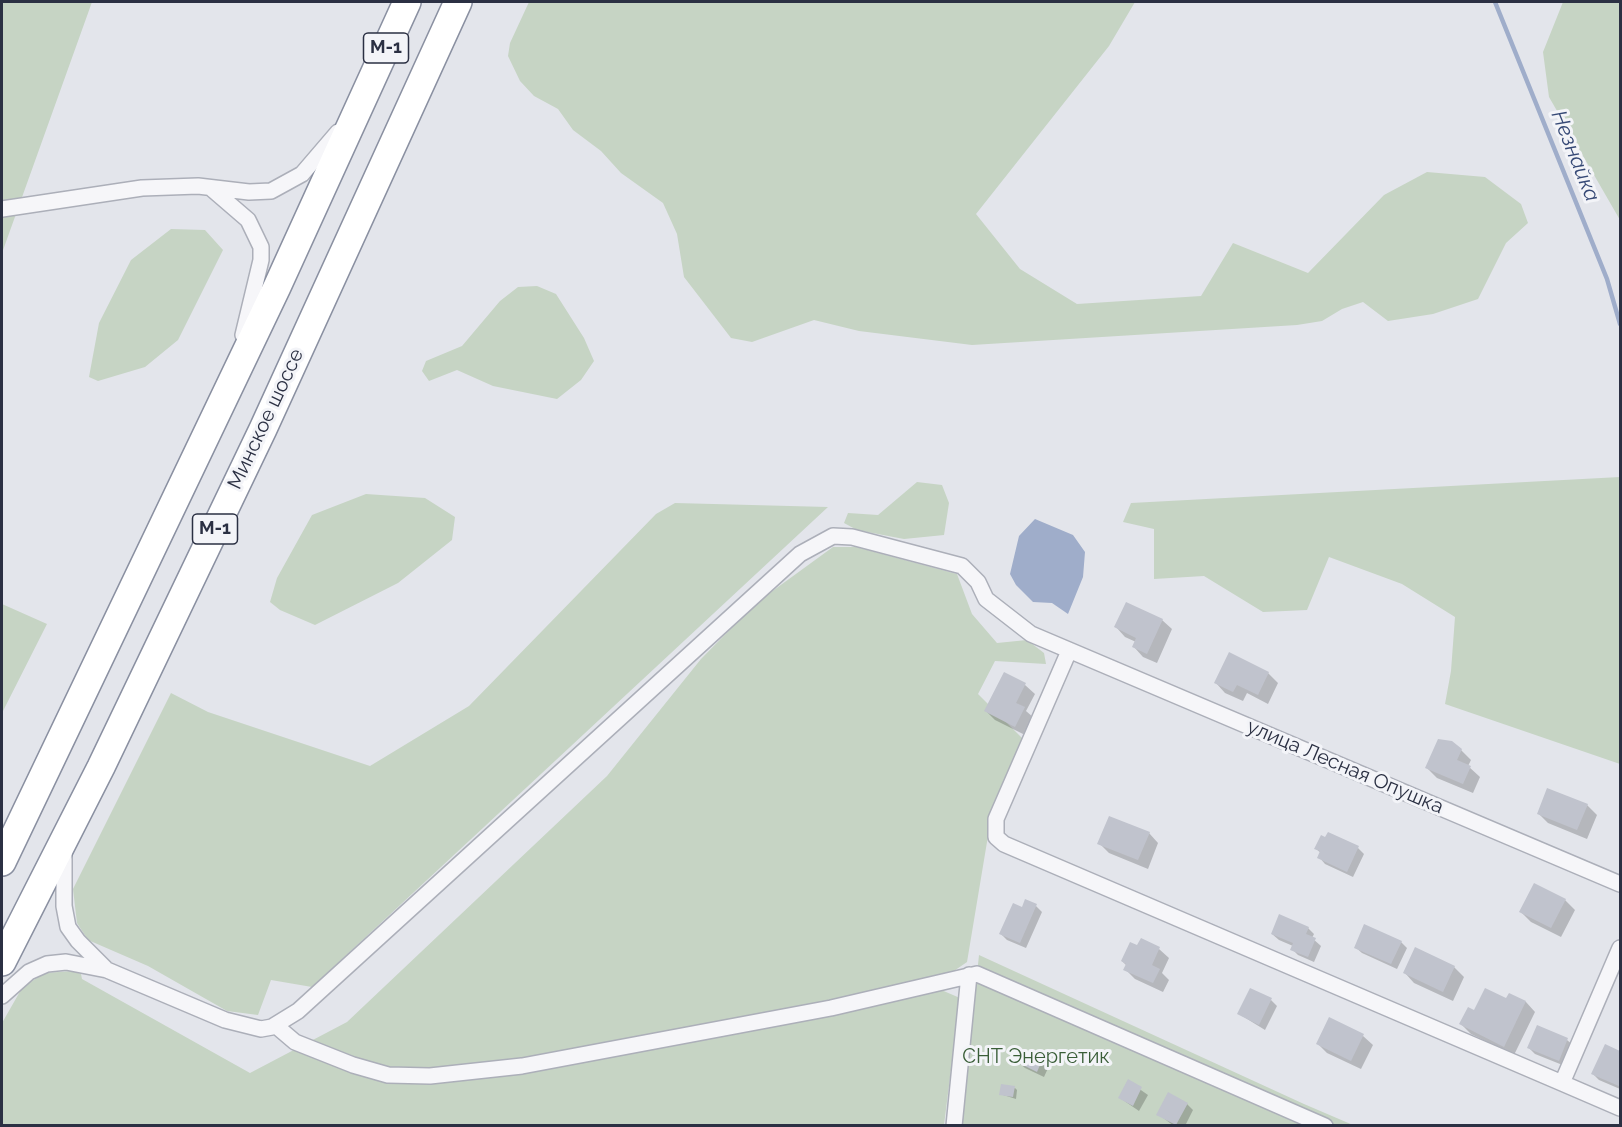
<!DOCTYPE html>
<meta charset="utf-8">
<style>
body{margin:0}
#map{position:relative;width:1622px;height:1127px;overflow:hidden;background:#e3e5eb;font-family:Raleway,sans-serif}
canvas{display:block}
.frame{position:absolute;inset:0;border:3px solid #2b3043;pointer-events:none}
</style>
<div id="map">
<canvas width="1622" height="1127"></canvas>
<div class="frame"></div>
</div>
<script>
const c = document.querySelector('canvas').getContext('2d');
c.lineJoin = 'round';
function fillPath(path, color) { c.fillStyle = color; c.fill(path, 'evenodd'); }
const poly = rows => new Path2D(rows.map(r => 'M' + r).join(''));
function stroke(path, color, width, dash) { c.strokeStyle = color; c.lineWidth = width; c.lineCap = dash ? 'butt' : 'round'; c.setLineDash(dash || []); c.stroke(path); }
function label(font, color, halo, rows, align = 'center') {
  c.font = font + ' Raleway,sans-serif'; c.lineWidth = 6; c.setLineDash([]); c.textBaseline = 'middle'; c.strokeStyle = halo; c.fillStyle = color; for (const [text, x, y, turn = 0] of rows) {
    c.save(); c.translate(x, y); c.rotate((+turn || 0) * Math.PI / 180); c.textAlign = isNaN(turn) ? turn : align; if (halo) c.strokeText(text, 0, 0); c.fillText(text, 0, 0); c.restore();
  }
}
const green = poly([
 [2,2,92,2,2,253],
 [529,2,1135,2,1109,46,976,214,1020,269,1077,304,1201,296,1233,243,1308,273,1384,195,1427,172,1485,177,1521,204,1528,223,1506,243,1478,299,1433,314,1388,321,1363,302,1342,309,1322,321,1297,325,972,345,859,331,814,320,752,342,731,338,684,277,677,234,663,203,621,173,601,151,573,130,558,109,534,96,520,81,508,56,510,43],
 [1563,2,1620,2,1620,220,1549,97,1543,52],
 [171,229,205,230,223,250,178,340,145,367,98,381,89,377,99,323,131,260],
 [537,286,556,294,584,338,594,361,581,380,557,399,493,386,457,370,429,381,422,371,426,361,462,346,500,301,518,287],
 [1620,477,1620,764,1445,704,1451,671,1455,617,1402,584,1329,557,1307,610,1263,612,1204,576,1154,579,1154,529,1123,522,1131,503],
 [917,482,942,485,949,503,944,535,904,539,857,530,844,523,848,513,878,515],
 [366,494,425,498,455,517,452,540,398,583,315,625,280,610,270,602,277,578,312,515],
 [675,503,828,507,312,987,271,980,258,1015,227,1011,148,966,88,940,77,923,73,889,171,693,208,712,370,766,469,706,656,514],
 [833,547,856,547,957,574,972,614,997,643,1027,640,1044,653,1046,664,995,661,978,694,1024,740,992,812,967,962,932,986,960,998,944,1125,2,1126,2,1023,22,988,44,973,72,971,81,974,82,979,250,1073,347,1022,607,776,701,659,756,603],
 [2,604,47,624,2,713],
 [979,955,1304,1104,1353,1125,961,1126]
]);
const water = poly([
 [1035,519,1073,535,1085,552,1083,577,1068,614,1052,603,1033,602,1016,585,1010,574,1019,536]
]);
const shadow = poly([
 [1162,620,1172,629,1157,663,1143,657,1134,647,1136,642,1125,637,1116,627],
 [1268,673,1278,683,1268,704,1247,693,1243,701,1225,693,1216,683],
 [1005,674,1025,685,1035,694,1026,711,1034,718,1025,735,995,720,986,711],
 [1461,750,1471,760,1468,766,1480,777,1473,793,1437,778,1427,768],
 [1587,805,1597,815,1587,839,1548,823,1538,813],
 [1149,833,1158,843,1148,869,1109,853,1099,843],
 [1358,848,1364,854,1353,877,1325,864,1319,857,1321,853,1316,849],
 [1565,900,1575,910,1561,937,1531,922,1521,912],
 [1036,906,1042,912,1026,948,1007,940,1001,934,1022,909],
 [1308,928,1314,934,1312,938,1321,946,1314,962,1298,955,1292,949,1293,946,1279,940,1272,934],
 [1141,940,1159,949,1169,958,1162,973,1169,980,1163,992,1135,979,1125,969,1127,966,1122,961,1138,947],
 [1401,942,1407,948,1397,969,1362,953,1355,947],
 [1416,949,1454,967,1464,977,1453,1001,1414,983,1405,973],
 [1510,995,1526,1002,1535,1012,1514,1055,1471,1034,1461,1024,1475,1012,1507,1000],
 [1271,1000,1277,1006,1265,1030,1239,1014],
 [1538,1027,1567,1040,1574,1046,1565,1066,1535,1054,1529,1048],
 [1363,1036,1373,1045,1361,1069,1327,1053,1317,1043],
 [1605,1046,1620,1052,1620,1089,1599,1080,1593,1074],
 [1031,1054,1049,1066,1044,1077,1025,1068,1018,1062,1028,1059],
 [1128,1081,1148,1095,1139,1111,1120,1098],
 [1015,1088,1017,1090,1016,1099,1000,1094],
 [1187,1104,1193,1110,1185,1126,1174,1126,1158,1114]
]);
const stream = poly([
 [1495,2,1607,279,1620,324]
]);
const building = poly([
 [1126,602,1163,619,1147,654,1132,647,1136,638,1114,627],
 [1229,652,1269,672,1258,695,1237,685,1233,692,1214,683],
 [1004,672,1026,683,1016,703,1025,707,1015,727,984,711],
 [1438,739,1452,741,1462,749,1457,760,1471,766,1463,784,1425,768],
 [1547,788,1588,804,1577,830,1537,814],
 [1109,816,1150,832,1138,860,1097,844],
 [1328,832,1359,846,1347,872,1317,858,1320,851,1314,849,1321,835,1325,837],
 [1534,883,1566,899,1551,928,1519,912],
 [1025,899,1037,904,1020,943,999,934,1013,903,1022,907],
 [1279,914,1309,927,1306,934,1316,938,1308,957,1290,950,1293,943,1271,934],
 [1364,924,1402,941,1391,964,1354,948],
 [1141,938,1160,947,1152,965,1160,969,1153,983,1123,970,1126,964,1121,961,1130,942,1137,945],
 [1415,947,1455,966,1443,992,1403,973],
 [1250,988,1272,998,1259,1025,1237,1014],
 [1485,988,1506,998,1509,993,1526,1001,1504,1047,1459,1024,1468,1007,1474,1010],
 [1329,1017,1364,1034,1351,1061,1316,1044],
 [1537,1025,1568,1038,1559,1061,1527,1048],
 [1605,1044,1620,1051,1619,1086,1591,1074],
 [1030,1052,1043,1058,1037,1072,1017,1062,1020,1054,1028,1057],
 [1128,1079,1142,1087,1133,1106,1118,1098],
 [1001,1084,1015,1086,1013,1097,999,1095],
 [1168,1092,1188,1103,1176,1125,1156,1115]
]);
const street = poly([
 [212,189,248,220,261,247,261,260,243,335],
 [2,209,142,188,198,186,249,192,271,191,302,174,338,132],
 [1069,651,996,819,996,837,1004,844,1562,1083,1620,948],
 [64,851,64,906,68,927,78,941,105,968],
 [2,996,29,972,47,964,66,962,107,970,225,1020,261,1029,272,1027,298,1011,800,554,833,536,852,537,962,566,978,582,986,599,1031,634,1620,884],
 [275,1025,295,1042,353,1065,388,1075,430,1076,522,1066,831,1008,977,974,1325,1126],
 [1562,1083,1620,1108],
 [954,1126,969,975]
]);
const highway = poly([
 [2,862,277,287,407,2],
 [2,962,101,767,263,429,458,2]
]);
const shields = [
 [386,48,45],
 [215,529,45]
];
const shieldNames = [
 ["М-1",386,48],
 ["М-1",215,529]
];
const streetNames = [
 ["Минское шоссе",266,419,-65],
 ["улица Лесная Опушка",1345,767,23]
];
const parkNames = [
 ["СНТ Энергетик",1036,1057]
];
const waterNames = [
 ["Незнайка",1575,156,68]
];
fillPath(green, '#c6d4c4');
fillPath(water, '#9fadca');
fillPath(shadow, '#0003');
stroke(stream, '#9fadca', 4.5);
fillPath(building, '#c0c3cd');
stroke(street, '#acafb9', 18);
stroke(highway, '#8a90a1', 30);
stroke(street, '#f6f6f9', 15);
stroke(highway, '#fff', 27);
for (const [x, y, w] of shields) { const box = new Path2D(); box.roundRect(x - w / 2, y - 15, w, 30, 4.5); c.fillStyle = '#f3f4f8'; c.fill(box); stroke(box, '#2b3043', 1.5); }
label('bold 18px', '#2b3043', null, shieldNames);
label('20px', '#2b3043', '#f3f4f8', streetNames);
label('20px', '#3a5e38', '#f3f4f8', parkNames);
label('italic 21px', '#364976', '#f3f4f8', waterNames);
</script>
